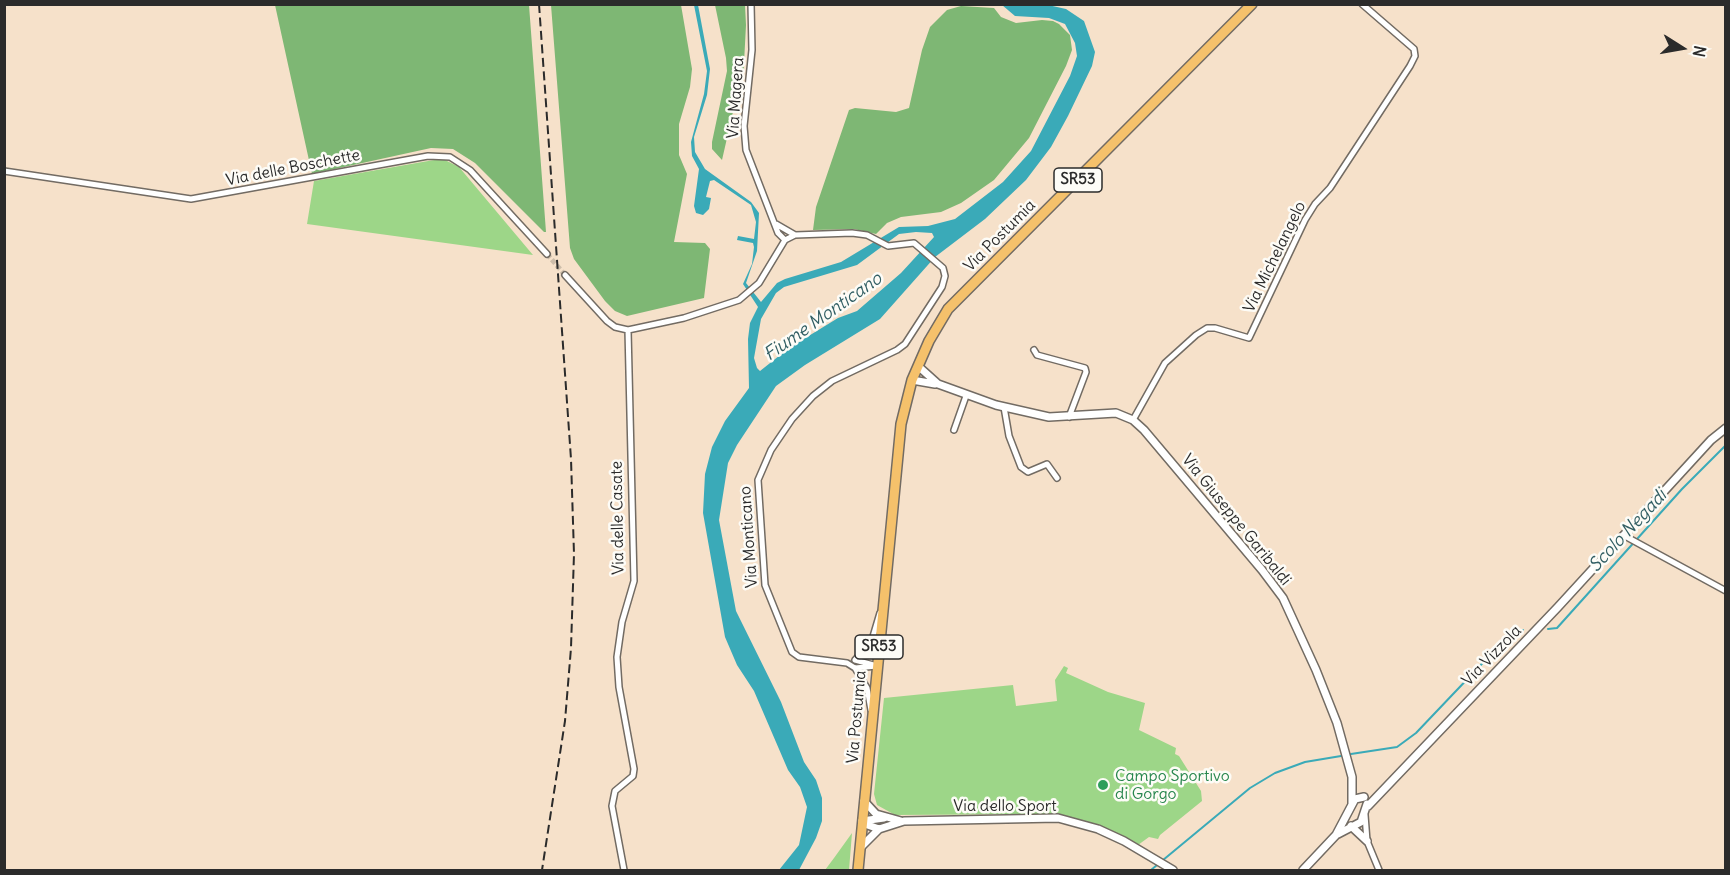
<!DOCTYPE html>
<style>
body{margin:0}
#map{position:relative;width:1730px;height:875px;overflow:hidden;background:#f6e1ca;font-family:Delius,sans-serif}
canvas{display:block}
.frame{position:absolute;inset:0;border:6px solid #2b2b2b;pointer-events:none}
.north{position:absolute;left:1652px;top:18px;width:60px;height:60px;-webkit-text-stroke:4px #fdfcf7;paint-order:stroke;rotate:101deg;font-size:16px;font-weight:700;line-height:24px;text-align:center;color:#2b2b2b}
.north::after{content:'';display:block;margin:auto;width:21px;height:27px;background:#2b2b2b;clip-path:polygon(50% 0,100% 100%,50% 72%,0 100%)}
</style>
<div id="map">
<canvas width="1730" height="875"></canvas>
<div class="frame"></div>
<div class="north">N</div>
</div>
<script>
const c = document.querySelector('canvas').getContext('2d');
c.lineJoin = 'round';
function fillPath(path, color) { c.fillStyle = color; c.fill(path, 'evenodd'); }
const poly = rows => new Path2D(rows.map(r => 'M' + r).join(''));
function stroke(path, color, width, dash) { c.strokeStyle = color; c.lineWidth = width; c.lineCap = dash ? 'butt' : 'round'; c.setLineDash(dash || []); c.stroke(path); }
function label(font, color, halo, rows, align = 'center') {
  c.font = font + ' Delius,sans-serif'; c.lineWidth = 5; c.setLineDash([]); c.textBaseline = 'middle'; c.strokeStyle = halo; c.fillStyle = color; for (const [text, x, y, turn = 0] of rows) {
    c.save(); c.translate(x, y); c.rotate((+turn || 0) * Math.PI / 180); c.textAlign = isNaN(turn) ? turn : align; if (halo) c.strokeText(text, 0, 0); c.fillText(text, 0, 0); c.restore();
  }
}
const green = poly([
 [434,160,445,160,459,167,533,255,307,224,314,181],
 [1064,666,1068,668,1066,673,1108,692,1145,703,1139,730,1176,748,1175,754,1179,756,1201,791,1202,801,1160,835,1158,839,1149,837,1138,845,1095,824,1049,814,895,815,877,805,874,794,884,698,1013,685,1016,706,1057,701,1055,680],
 [852,833,849,870,825,870,834,858]
]);
const forest = poly([
 [313,4,529,5,546,232,544,232,475,163,453,149,431,148,312,174,275,5],
 [551,5,681,5,692,69,690,87,679,124,679,155,687,174,674,242,705,243,710,249,704,298,627,316,615,311,605,301,574,259,570,248],
 [715,5,745,5,746,25,743,82,738,90,722,160,712,149,712,142,727,71,726,58],
 [961,6,994,8,1001,17,1016,23,1042,20,1053,21,1059,24,1070,35,1072,50,1066,66,1029,138,994,180,961,203,941,212,901,217,887,223,876,234,854,229,813,230,816,207,849,110,855,108,896,112,909,108,922,50,930,27,947,10]
]);
const water = poly([
 [694,5,698,5,710,69,707,95,694,137,695,152,705,169,751,202,759,213,757,251,746,283,761,302,777,283,785,279,841,262,899,227,928,226,955,219,1003,182,1031,151,1070,76,1077,56,1075,43,1065,24,1049,18,1015,16,1002,5,1048,5,1066,9,1084,21,1095,52,1092,66,1068,116,1051,147,1026,180,985,219,935,257,880,319,805,365,776,386,737,445,728,463,719,520,736,611,781,702,804,762,816,780,822,798,822,821,816,838,799,870,779,870,799,845,807,807,800,787,788,770,754,691,737,665,725,637,703,513,705,474,712,447,725,421,749,388,748,339,750,323,758,307,743,284,752,264,754,247,753,243,737,240,738,236,754,239,756,222,751,205,714,180,710,181,706,197,711,198,709,209,703,215,696,213,694,206,699,169,692,156,691,142,704,94,707,71],
 [916,232,932,233,934,237,901,273,857,311,838,318,789,348,760,371,757,368,754,358,761,319,776,293,784,287,857,265,899,234]
]);
const stream = poly([
 [1548,629,1557,628,1682,489,1726,445],
 [1351,754,1397,747,1416,733,1514,630,1523,630],
 [1151,870,1250,788,1275,773,1305,762,1341,756]
]);
const minorTunnel = poly([
 [547,254,565,275]
]);
const minor = poly([
 [751,4,752,50,744,126,746,150,778,233,785,240],
 [4,171,191,199,428,156,450,157,470,170,547,254],
 [776,224,795,235],
 [565,275,607,321,615,327,628,330,684,318,739,300,759,283,785,240,795,235,852,233,867,235,888,246,914,243,943,268,945,276,942,287,905,344,897,350,832,381,813,396,792,419,771,450,758,480,765,585,792,652,799,657,847,663,855,668,877,666],
 [1034,350,1037,355,1085,368,1086,372,1069,417],
 [1004,407,1009,436,1021,467,1028,472,1047,464,1057,478],
 [1133,420,1165,363,1196,335,1207,328,1215,328,1249,338,1305,220,1315,204,1330,188,1410,66,1415,56,1414,49,1362,4],
 [954,430,966,396],
 [1623,535,1726,591],
 [855,660,872,640,880,613],
 [855,660,877,666],
 [855,668,867,688,871,710],
 [1365,815,1367,841,1379,870],
 [624,870,612,806,615,791,633,776,634,769,619,687,617,657,622,622,634,581,628,330]
]);
const tertiary = poly([
 [918,366,938,384,996,405,1049,417,1116,413,1133,420,1144,430,1262,570,1283,598,1316,670,1337,723,1352,777,1352,804],
 [912,380,935,384],
 [864,801,876,814,901,821],
 [1368,806,1558,607,1711,440,1726,428],
 [862,821,884,818],
 [862,823,879,829,904,821,1058,818,1098,829,1124,841,1173,870],
 [1351,826,1367,841],
 [1338,834,1361,822,1367,804],
 [861,847,879,829],
 [1303,870,1336,835,1355,799,1364,797]
]);
const primary = poly([
 [858,870,901,424,912,380,929,341,948,309,1252,4]
]);
const rail = poly([
 [539,4,571,459,574,554,571,648,565,721,542,870]
]);
const markers = [
 [1103,785,6,"#2e9e5b"]
];
const shields = [
 [1078,180,48],
 [879,647,48]
];
const shieldNames = [
 ["SR53",1078,180],
 ["SR53",879,647]
];
const streetNames = [
 ["Via Magera",736,98,-86],
 ["Via delle Boschette",293,168,-11],
 ["Via Postumia",1000,236,-45],
 ["Via Michelangelo",1275,257,-64],
 ["Via delle Casate",618,518,-91],
 ["Via Giuseppe Garibaldi",1236,520,51],
 ["Via Monticano",749,537,-94],
 ["Via Vizzola",1492,656,-46],
 ["Via Postumia",857,717,-85],
 ["Via dello Sport",1005,806]
];
const leisureNames = [
 ["Campo Sportivo",1115,776],
 ["di Gorgo",1115,794]
];
const waterNames = [
 ["Fiume Monticano",823,317,-35],
 ["Scolo Negadi",1628,531,-47]
];
fillPath(green, '#9dd688');
fillPath(forest, '#7eb774');
fillPath(water, '#3aaab8');
stroke(stream, '#3aaab8', 2);
stroke(minorTunnel, '#cdbdaa', 5, [5, 2.5]);
stroke(minor, '#726b63', 8);
stroke(tertiary, '#726b63', 10);
stroke(primary, '#726b63', 12);
stroke(minor, '#fff', 5);
stroke(tertiary, '#fff', 7);
stroke(primary, '#f5c16b', 9);
stroke(rail, '#2b2b2b', 2, [9, 4.5]);
for (const [x, y, r, color] of markers) { const dot = new Path2D(); dot.arc(x, y, r, 0, 2 * Math.PI); c.fillStyle = color; c.fill(dot); stroke(dot, '#fdfcf7', 2); }
for (const [x, y, w] of shields) { const box = new Path2D(); box.roundRect(x - w / 2, y - 12, w, 24, 4.5); c.fillStyle = '#fdfcf7'; c.fill(box); stroke(box, '#2b2b2b', 1.5); }
label('bold 15px', '#2b2b2b', null, shieldNames);
label('16px', '#2b2b2b', '#fdfcf7', streetNames);
label('16px', '#27864d', '#fdfcf7', leisureNames, 'left');
label('italic 18px', '#315e63', '#fdfcf7', waterNames);
</script>
